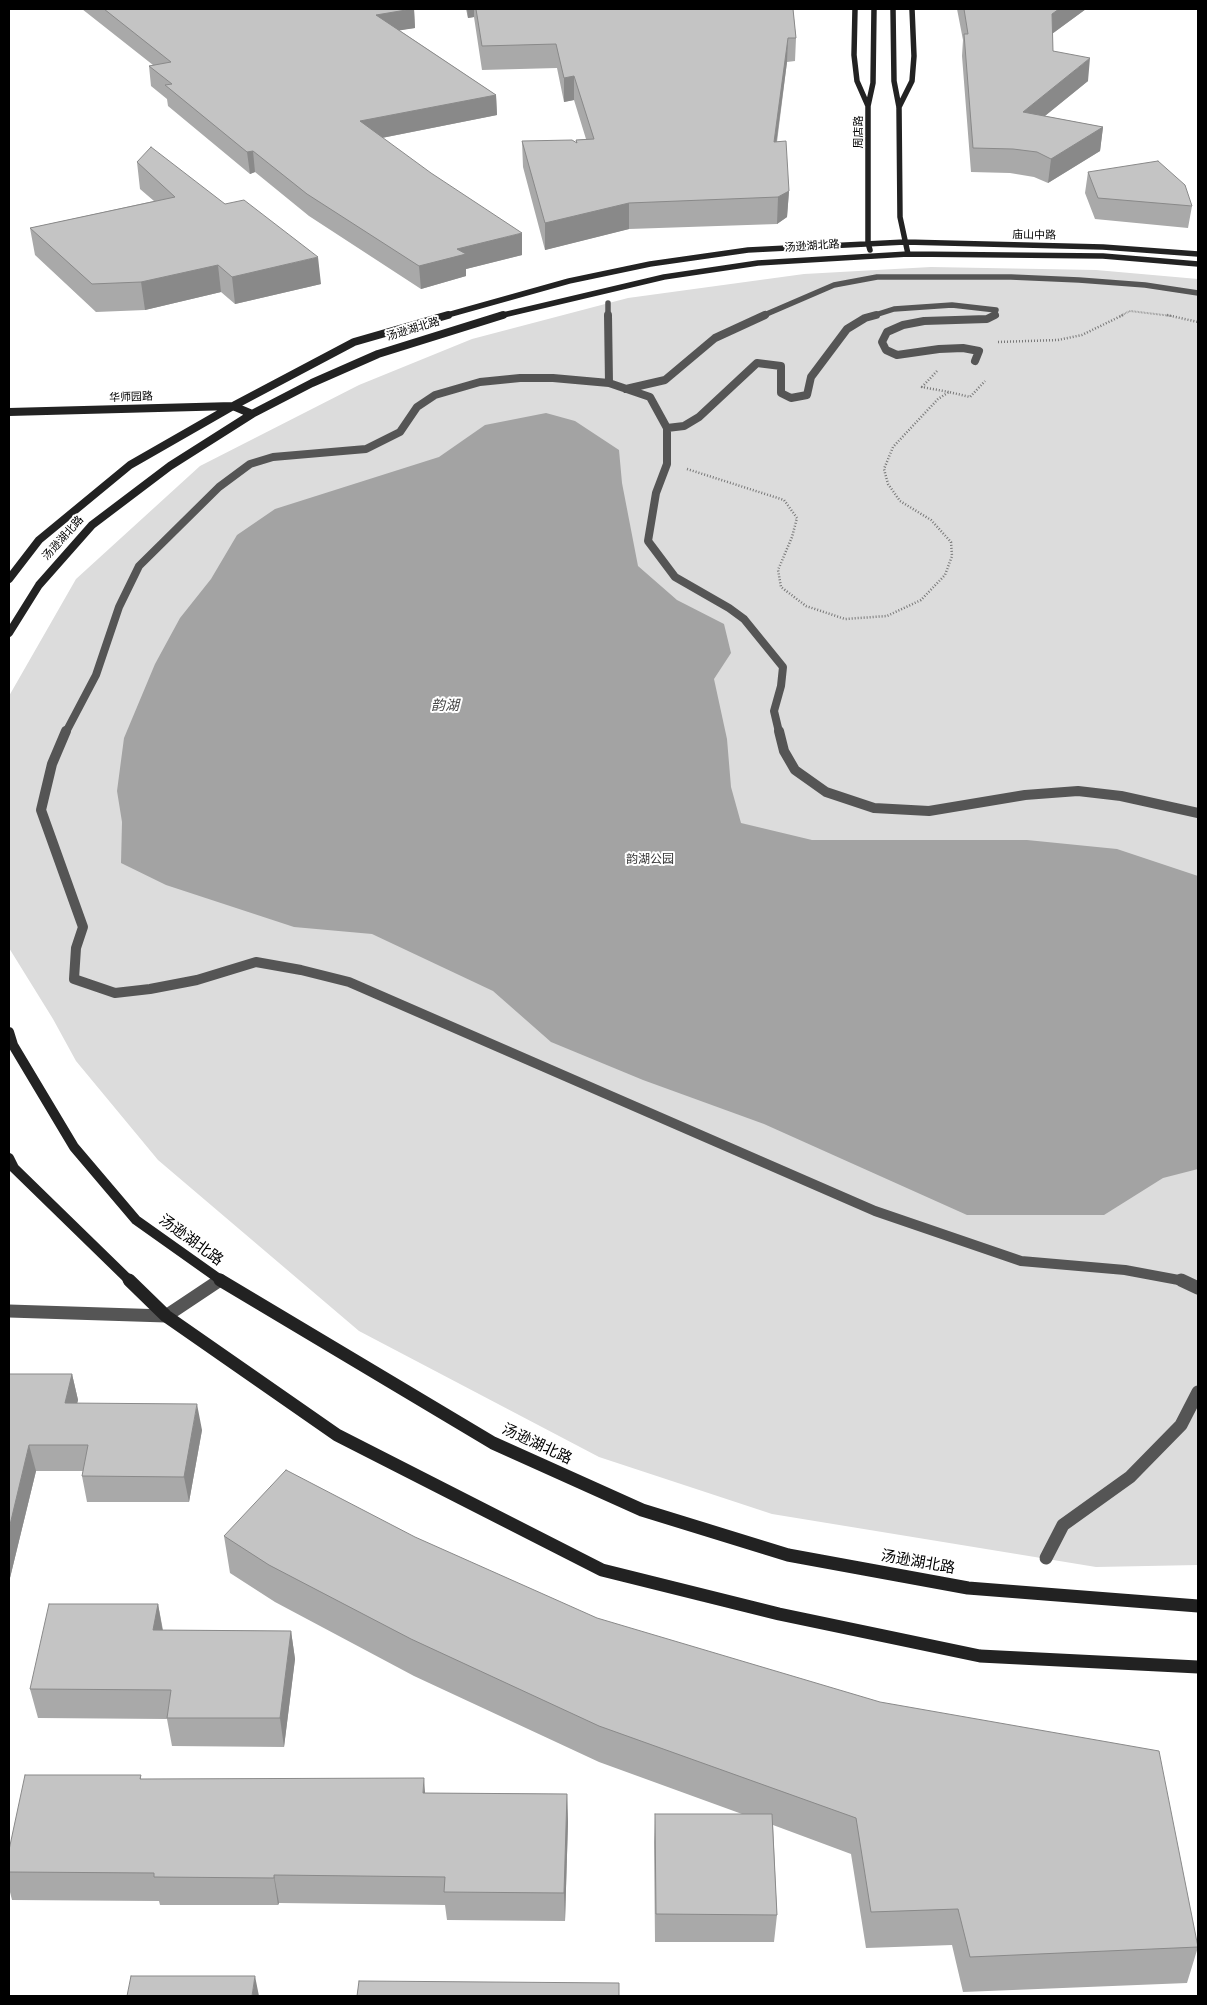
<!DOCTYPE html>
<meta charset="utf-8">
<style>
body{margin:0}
#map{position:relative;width:1207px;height:2005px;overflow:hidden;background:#fff;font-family:"Public Sans",sans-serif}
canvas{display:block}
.frame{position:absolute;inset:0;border:10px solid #000;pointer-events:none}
</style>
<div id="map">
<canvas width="1207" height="2005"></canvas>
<div class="frame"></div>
</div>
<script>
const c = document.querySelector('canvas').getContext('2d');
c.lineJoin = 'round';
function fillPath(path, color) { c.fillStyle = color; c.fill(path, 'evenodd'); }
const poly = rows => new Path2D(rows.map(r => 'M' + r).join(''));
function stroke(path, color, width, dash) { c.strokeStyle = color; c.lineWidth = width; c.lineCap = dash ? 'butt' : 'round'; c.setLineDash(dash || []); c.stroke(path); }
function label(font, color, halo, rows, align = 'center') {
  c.font = font + ' "Public Sans","Noto Sans SC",sans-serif'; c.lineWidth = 4; c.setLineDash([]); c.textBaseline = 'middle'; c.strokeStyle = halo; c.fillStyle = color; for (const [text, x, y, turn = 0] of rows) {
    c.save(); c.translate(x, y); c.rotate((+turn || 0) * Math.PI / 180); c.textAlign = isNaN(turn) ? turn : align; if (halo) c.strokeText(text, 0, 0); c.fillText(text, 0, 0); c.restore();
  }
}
const green = poly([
 [931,267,1096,270,1198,279,1198,1565,1096,1567,772,1514,599,1457,359,1331,158,1160,76,1061,53,1019,9,948,9,696,76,579,200,466,359,385,472,339,628,298,804,274]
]);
const water = poly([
 [546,413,575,421,619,450,622,483,638,566,677,600,724,624,731,653,714,679,727,739,731,787,741,823,812,840,1027,840,1117,849,1198,876,1198,1169,1163,1178,1104,1215,967,1215,764,1124,643,1080,551,1042,493,991,372,934,294,927,166,885,121,863,122,822,117,791,124,738,155,664,180,618,211,579,237,535,275,509,439,457,485,425]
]);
const pathFar1 = poly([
 [1120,316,1130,311,1172,316]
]);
const path = poly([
 [1167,315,1198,322],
 [998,342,1058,340,1082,335,1123,315],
 [937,371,922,387,949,392],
 [687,469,784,500,797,518,792,537,778,570,781,587,806,606,845,619,887,616,921,600,945,575,952,556,951,542,931,520,900,501,888,484,884,469,893,447,938,399,949,392,970,397,985,381]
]);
const streetFar3 = poly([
 [608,303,608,316],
 [762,316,834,285,877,277,1011,277,1079,280,1145,285,1198,293],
 [872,316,894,309,952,305,996,310,993,316]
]);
const streetFar2 = poly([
 [608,315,609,383,650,397,667,428,667,464,656,493,648,541,675,577,729,608,744,619,783,667,781,686,774,711,779,732],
 [975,361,979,351,963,348,939,349,897,355,886,350,882,342,887,332,903,325,924,321,987,319,995,315],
 [626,389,665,380,715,338,765,315],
 [667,428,684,426,699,417,757,363,781,366,781,393,791,398,807,395,811,377,847,329,865,318,876,315],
 [66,732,96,675,119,607,139,566,219,487,250,464,273,457,366,449,400,432,417,407,435,395,480,382,520,378,553,378,609,383]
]);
const streetFar1 = poly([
 [66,731,52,764,41,810,83,927,76,948,74,979,115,993,150,989,197,980,256,962,301,970,349,982,875,1211,1021,1261,1125,1270,1184,1281],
 [779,731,784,751,795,770,826,792,874,808,929,811,1025,795,1078,791,1121,796,1198,813],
 [218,1281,220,1280]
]);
const street = poly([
 [1181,1280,1198,1288],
 [9,1311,166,1316,220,1280],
 [1046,1558,1063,1525,1130,1477,1181,1425,1198,1392]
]);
const secondaryFar3 = poly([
 [855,9,854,55,857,81,868,106],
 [899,107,912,81,914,56,912,9],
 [870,250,868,243,868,106,873,83,874,9],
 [908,254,1103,256,1198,264],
 [444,316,569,281,650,264,748,250,905,242,1103,247,1198,254],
 [499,316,664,277,758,263,908,254,900,217,899,107,894,81,893,9]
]);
const secondaryFar2 = poly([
 [9,412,233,406,252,414],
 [9,579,39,540,130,465,233,406,354,342,448,315],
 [9,633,39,585,92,525,170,466,252,414,312,383,378,354,503,315]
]);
const secondaryFar1 = poly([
 [9,1032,13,1045,74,1147,136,1220,222,1281],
 [9,1158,14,1168,130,1281]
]);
const secondary = poly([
 [129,1280,166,1316,337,1435,602,1570,779,1614,980,1656,1198,1667],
 [220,1280,493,1443,642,1510,788,1555,968,1588,1198,1606]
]);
const wall = poly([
 [82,9,414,9,415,28,399,30,496,95,497,115,382,138,522,255,466,269,466,276,421,289,309,216,255,172,250,174,168,106,167,99,151,86,149,66,153,65],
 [466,9,793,9,796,38,795,61,787,62,777,142,789,191,787,217,777,224,629,229,545,250,523,167,522,141,576,143,576,140,586,139,574,100,564,102,557,68,482,70,474,17,468,18],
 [957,9,1086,9,1052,34,1053,51,1088,81,1045,116,1103,127,1100,151,1048,183,1034,177,1010,173,971,172,962,56,963,40],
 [137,162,321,284,235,304,221,292,145,310,96,312,35,255,30,228,154,201,140,189],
 [1088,172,1192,206,1188,228,1095,219,1085,193],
 [9,1374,72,1374,78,1400,77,1403,202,1430,189,1502,87,1502,82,1476,83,1471,36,1471,9,1582],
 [224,1536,1198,1947,1187,1983,963,1992,952,1945,866,1948,851,1854,773,1825,777,1915,774,1942,655,1942,654,1842,655,1814,742,1814,599,1762,414,1676,275,1602,230,1573],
 [158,1604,163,1630,291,1631,295,1659,284,1747,172,1746,167,1719,38,1718,30,1689],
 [141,1775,141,1779,425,1793,567,1794,568,1822,565,1921,447,1920,445,1905,279,1903,278,1905,160,1905,159,1901,12,1900,9,1888,9,1850]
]);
const shadedWall = poly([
 [412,9,414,9,415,28,377,34,376,15],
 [467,9,474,9,474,17,468,18],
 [1059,9,1086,9,1049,36,1052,14],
 [788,38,787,62,773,167,774,142],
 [1090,58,1088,81,1020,136,1023,112],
 [574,76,574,100,564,102,564,78],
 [496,95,497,115,361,142,360,121],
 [1103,127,1100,151,1048,183,1051,159],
 [253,151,255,172,250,174,247,152],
 [789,191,787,217,777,224,778,197],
 [629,203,629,229,545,250,545,223],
 [522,233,522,255,466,269,466,276,421,289,419,266,457,249],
 [318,257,321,284,235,304,232,277],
 [218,265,221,292,145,310,141,282],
 [72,1374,78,1400,71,1429,65,1403],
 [197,1404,202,1430,189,1502,184,1477],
 [29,1445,36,1471,9,1582,9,1529],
 [158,1604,163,1633,153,1630],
 [291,1631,295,1659,284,1747,280,1718],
 [424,1778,426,1806,423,1793],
 [567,1794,568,1822,565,1921,564,1893],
 [274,1875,279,1903,278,1905,274,1878],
 [255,1976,259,1996,252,1996]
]);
const building = poly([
 [104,9,412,9,376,15,496,95,360,121,431,173,522,233,457,249,466,254,419,266,307,194,253,151,247,152,165,85,172,84,149,66,171,62,104,9],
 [476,9,793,9,796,38,788,38,774,142,786,141,789,191,778,197,629,203,545,223,522,141,572,140,577,143,576,140,594,139,574,76,564,78,556,44,482,46,476,9],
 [964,9,1059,9,1052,14,1053,51,1090,58,1023,112,1103,127,1051,159,1037,152,1013,149,973,148,964,34,968,34,964,9],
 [151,147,225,204,244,200,318,257,232,277,218,265,141,282,92,284,30,228,175,197,137,162,151,147],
 [1158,161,1185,185,1192,206,1098,198,1088,172,1158,161],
 [9,1374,72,1374,65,1403,197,1404,184,1477,82,1476,88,1445,29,1445,9,1529,9,1374],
 [286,1470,415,1537,597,1618,880,1702,1159,1751,1198,1947,970,1957,958,1909,871,1912,856,1818,599,1726,411,1639,269,1565,224,1536,286,1470],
 [49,1604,158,1604,153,1630,291,1631,280,1718,167,1718,171,1690,30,1689,49,1604],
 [25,1775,141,1775,140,1779,424,1778,423,1793,567,1794,564,1893,444,1892,445,1877,274,1875,274,1878,154,1877,154,1873,9,1872,9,1850,25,1775],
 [655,1814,772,1814,777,1915,656,1914,655,1814],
 [131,1976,255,1976,252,1996,127,1996,131,1976],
 [359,1981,619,1983,619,1996,357,1996,359,1981]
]);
const farStreetnames = [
 ["周店路",859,132,-90],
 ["庙山中路",1034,235,1],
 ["汤逊湖北路",812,246,-4],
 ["汤逊湖北路",413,329,-17],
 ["华师园路",131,397,-2],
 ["汤逊湖北路",63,538,-48]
];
const parkNames = [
 ["韵湖公园",650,859]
];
const waterNames = [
 ["韵湖",445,706]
];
const nearStreetnames = [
 ["汤逊湖北路",191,1240,36],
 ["汤逊湖北路",537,1444,25],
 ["汤逊湖北路",918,1562,10]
];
fillPath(green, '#dcdcdc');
fillPath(water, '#a3a3a3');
stroke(pathFar1, '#777', 2, [0.5, 1]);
stroke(path, '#777', 2.5, [1, 2]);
stroke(streetFar3, '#555', 5.5);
stroke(streetFar2, '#555', 8);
stroke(streetFar1, '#555', 10);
stroke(street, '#555', 13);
stroke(secondaryFar3, '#222', 5.5);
stroke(secondaryFar2, '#222', 8);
stroke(secondaryFar1, '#222', 10);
stroke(secondary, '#222', 13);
fillPath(wall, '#a9a9a9');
fillPath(shadedWall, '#898989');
fillPath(building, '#c4c4c4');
stroke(building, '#898989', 1);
label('11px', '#000', '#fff', farStreetnames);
label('12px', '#333', '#fff', parkNames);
label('italic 14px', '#444', '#fff', waterNames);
label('15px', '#000', '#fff', nearStreetnames);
</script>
